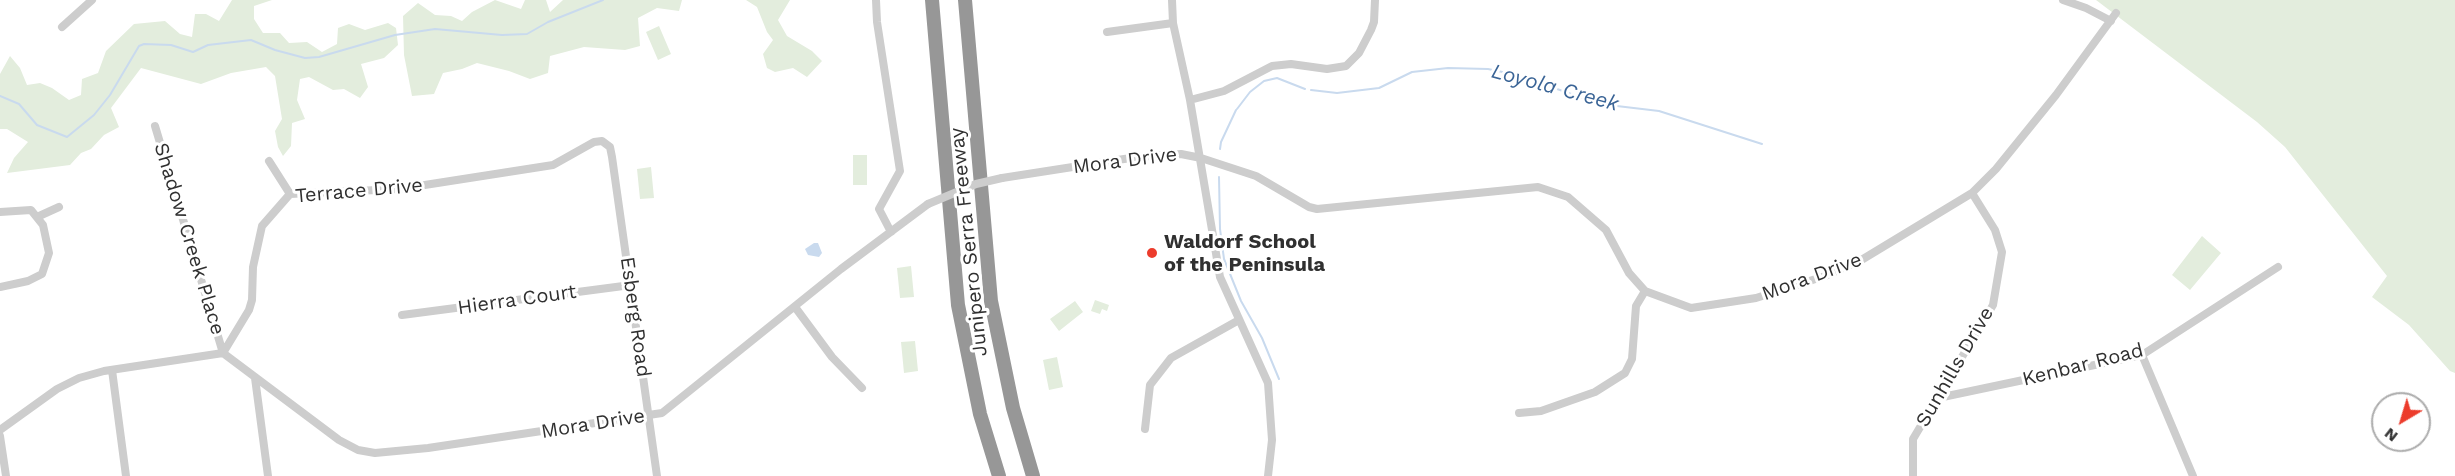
<!DOCTYPE html>
<style>
body{margin:0}
#map{position:relative;width:2455px;height:476px;overflow:hidden;background:#fff;font-family:"Work Sans",sans-serif}
canvas{display:block}
.north{position:absolute;left:2371px;top:392px;width:60px;height:60px;box-sizing:border-box;background:#fff;border:2px solid #acacac;border-radius:50%;rotate:218deg;font-size:16px;font-weight:700;line-height:24px;text-align:center;color:#303030}
.north::after{content:'';display:block;margin:auto;width:21px;height:27px;background:#ec3c2c;clip-path:polygon(50% 0,100% 100%,50% 72%,0 100%)}
</style>
<div id="map">
<canvas width="2455" height="476"></canvas>
<div class="north">N</div>
</div>
<script>
const c = document.querySelector('canvas').getContext('2d');
c.lineJoin = 'round';
function fillPath(path, color) { c.fillStyle = color; c.fill(path, 'evenodd'); }
const poly = rows => new Path2D(rows.map(r => 'M' + r).join(''));
function stroke(path, color, width, dash) { c.strokeStyle = color; c.lineWidth = width; c.lineCap = dash ? 'butt' : 'round'; c.setLineDash(dash || []); c.stroke(path); }
function label(font, color, halo, rows, align = 'center') {
  c.font = font + ' "Work Sans",sans-serif'; c.lineWidth = 6; c.setLineDash([]); c.textBaseline = 'middle'; c.strokeStyle = halo; c.fillStyle = color; for (const [text, x, y, turn = 0] of rows) {
    c.save(); c.translate(x, y); c.rotate((+turn || 0) * Math.PI / 180); c.textAlign = isNaN(turn) ? turn : align; if (halo) c.strokeText(text, 0, 0); c.fillText(text, 0, 0); c.restore();
  }
}
const green = poly([
 [232,0,272,0,254,6,254,19,263,33,280,33,289,43,307,42,322,52,337,44,338,28,349,24,365,30,388,23,396,28,398,45,384,58,361,64,368,87,360,98,344,89,333,90,309,77,300,79,297,100,305,119,292,123,291,146,283,156,278,147,275,131,282,119,275,76,266,67,231,73,201,84,141,68,111,108,119,127,104,135,91,149,81,153,70,165,7,173,14,158,28,142,7,129,0,129,0,74,10,56,20,68,27,85,40,83,52,88,69,100,81,95,82,79,98,73,106,51,134,24,165,21,180,34,192,37,195,14,206,14,219,21],
 [495,0,521,9,525,0,546,0,550,12,563,0,682,0,679,11,657,8,638,18,640,46,625,50,584,47,550,56,548,73,530,79,509,71,477,63,462,69,443,73,434,94,412,96,404,55,403,16,418,3,435,15,451,16,462,21,472,12],
 [746,0,790,0,778,20,787,36,812,51,822,61,807,77,793,68,775,72,767,68,763,54,773,40,767,32,757,7],
 [2096,0,2455,0,2455,373,2450,371,2409,325,2372,297,2387,276,2285,147,2257,122],
 [659,26,671,54,658,60,646,32],
 [853,155,867,155,867,185,853,185],
 [651,167,654,198,640,199,637,169],
 [2202,236,2221,253,2190,290,2172,275],
 [911,266,914,297,900,298,897,268],
 [1095,300,1109,305,1107,311,1102,309,1100,314,1091,311],
 [1075,301,1083,312,1059,331,1050,319],
 [915,341,918,371,904,373,901,342],
 [1057,357,1063,387,1049,390,1043,360]
]);
const water = poly([
 [814,243,818,243,822,253,819,257,808,255,805,249]
]);
const stream = poly([
 [1311,90,1337,93,1379,88,1412,72,1448,68,1488,69,1517,75,1600,104,1659,111,1762,144],
 [0,96,19,104,37,125,67,137,94,115,110,95,139,46,144,44,171,45,193,52,208,45,251,40,275,50,305,58,319,57,395,35,435,29,502,35,527,34,548,22,603,0],
 [1237,109,1250,92,1264,81,1277,78,1305,89],
 [1220,149,1221,142,1236,110],
 [1219,177,1220,229,1224,259,1241,301,1262,338,1279,379]
]);
const minor = poly([
 [876,0,877,22,900,171,879,209,891,232],
 [1172,0,1173,23,1190,100,1220,277,1268,383,1272,440,1268,476],
 [2063,0,2086,8,2111,21],
 [62,27,92,0],
 [1107,32,1173,23],
 [1190,100,1224,91,1272,66,1291,64,1327,69,1346,66,1359,53,1371,30,1374,22,1375,0],
 [155,126,223,353],
 [269,161,290,194],
 [1002,178,1137,157,1181,154,1201,158,1256,176,1309,207,1317,209,1538,187,1568,197,1606,230,1629,273,1645,291,1691,308,1756,298,1825,276,1863,259,1972,193,1996,169,2056,95,2116,13],
 [0,212,31,210,43,225,49,253,42,274,28,281,0,287],
 [37,217,59,207],
 [795,307,832,357,862,388],
 [402,315,631,285],
 [223,353,249,310,252,300,253,267,262,226,290,194,399,189,553,165,594,142,602,141,610,147,612,157,657,476],
 [223,353,339,440,358,450,375,453,428,448,662,413,841,269,928,204],
 [2142,355,2193,476],
 [112,370,126,476],
 [255,378,268,476],
 [1938,398,2142,355,2278,267],
 [1519,413,1541,411,1595,392,1625,373,1632,359,1636,306,1645,291],
 [1145,429,1150,385,1171,358,1239,320],
 [0,430,57,389,79,378,104,371,223,353],
 [0,436,6,476],
 [1913,476,1913,439,1993,305,2002,252,1995,230,1972,193]
]);
const motorway = poly([
 [932,0,958,305,980,414,999,476],
 [965,0,991,301,1013,408,1033,476]
]);
const minorBridge = poly([
 [928,204,976,184,1002,178]
]);
const markers = [
 [1152,253,6,"#ec3c2c"]
];
const streetNames = [
 ["Mora Drive",1125,161,-7],
 ["Terrace Drive",359,191,-5],
 ["Shadow Creek Place",189,239,73],
 ["Junipero Serra Freeway",969,242,-96],
 ["Mora Drive",1812,277,-20],
 ["Hierra Court",517,300,-8],
 ["Esberg Road",635,317,82],
 ["Kenbar Road",2083,365,-14],
 ["Sunhills Drive",1955,367,-60],
 ["Mora Drive",593,424,-9]
];
const poiNames = [
 ["Waldorf School",1164,242],
 ["of the Peninsula",1164,265]
];
const waterNames = [
 ["Loyola Creek",1555,88,15]
];
fillPath(green, '#e3eddd');
fillPath(water, '#c9daee');
stroke(stream, '#c9daee', 2);
stroke(minor, '#cdcdcd', 8);
stroke(motorway, '#979797', 14);
stroke(minorBridge, '#cdcdcd', 8);
for (const [x, y, r, color] of markers) { const dot = new Path2D(); dot.arc(x, y, r, 0, 2 * Math.PI); c.fillStyle = color; c.fill(dot); stroke(dot, '#fff', 2); }
label('20px', '#303030', '#fff', streetNames);
label('bold 20px', '#303030', '#fff', poiNames, 'left');
label('italic 21px', '#3a6496', '#fff', waterNames);
</script>
